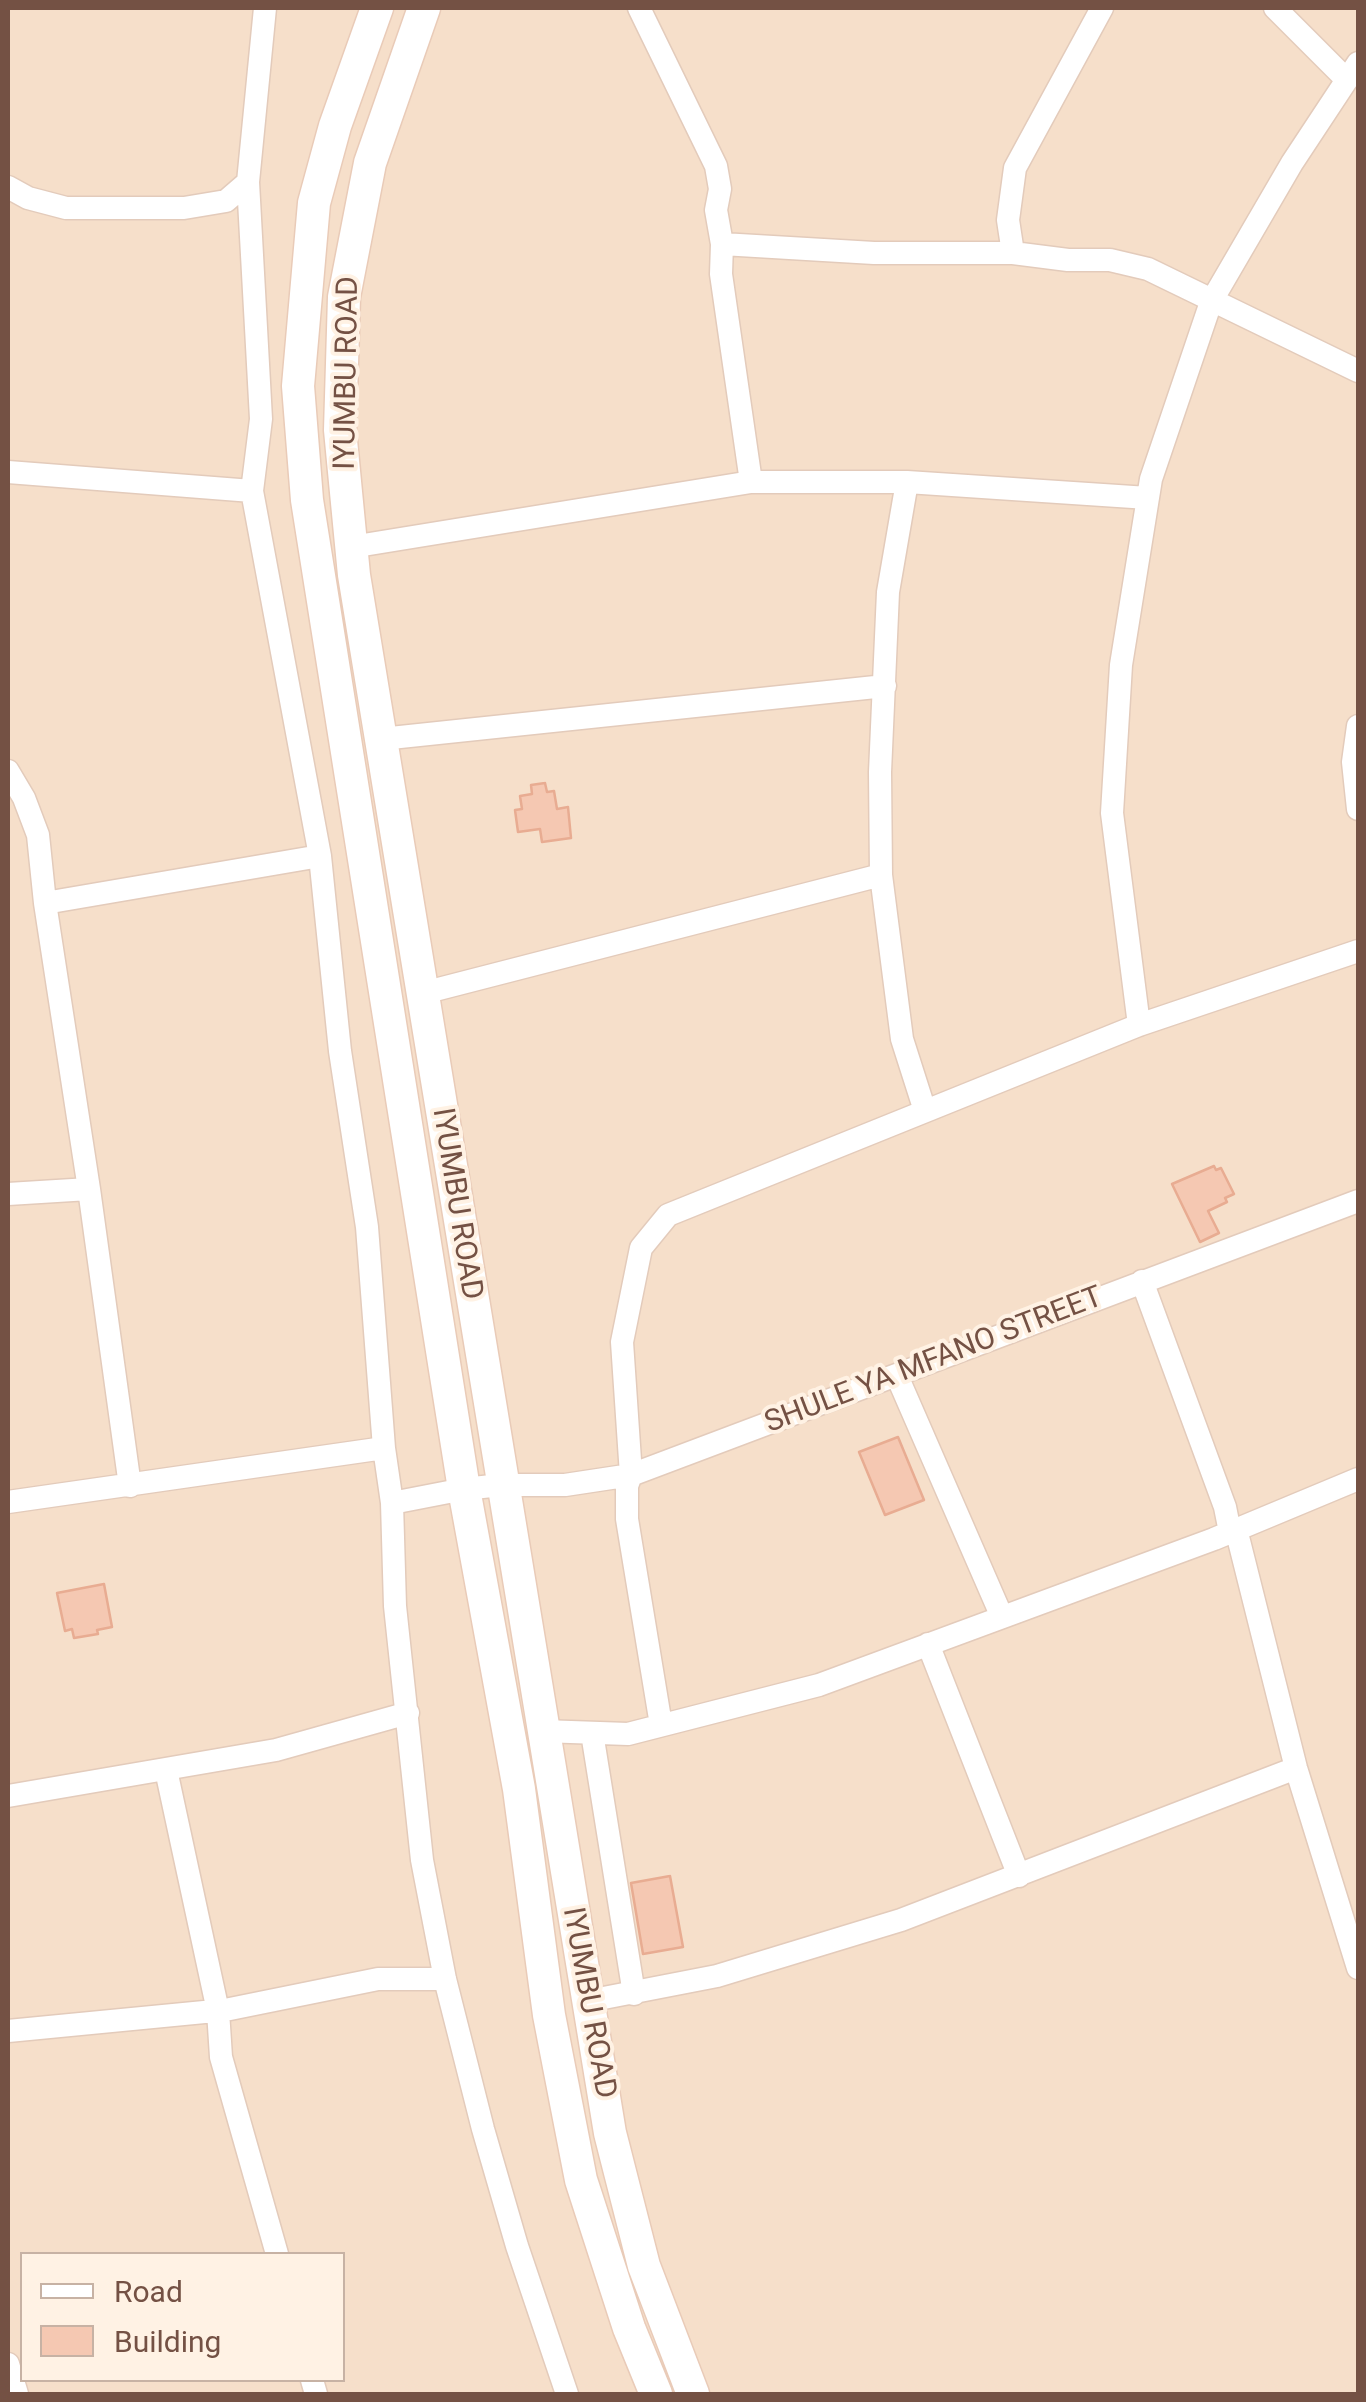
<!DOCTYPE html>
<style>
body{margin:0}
#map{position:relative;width:1366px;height:2402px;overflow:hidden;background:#feeedc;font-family:Roboto,sans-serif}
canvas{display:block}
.frame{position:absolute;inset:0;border:10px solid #745144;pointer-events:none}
.legend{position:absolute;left:20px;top:2252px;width:325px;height:130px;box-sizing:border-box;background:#fff2e4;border:2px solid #c7b2a4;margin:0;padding:12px 18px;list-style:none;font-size:30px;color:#745144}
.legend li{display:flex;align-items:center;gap:20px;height:50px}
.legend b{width:50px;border:2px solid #c7b2a4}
</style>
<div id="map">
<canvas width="1366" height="2402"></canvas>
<div class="frame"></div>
<ul class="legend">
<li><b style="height:12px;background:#fff"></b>Road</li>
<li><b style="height:28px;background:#f5c8b2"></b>Building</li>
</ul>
</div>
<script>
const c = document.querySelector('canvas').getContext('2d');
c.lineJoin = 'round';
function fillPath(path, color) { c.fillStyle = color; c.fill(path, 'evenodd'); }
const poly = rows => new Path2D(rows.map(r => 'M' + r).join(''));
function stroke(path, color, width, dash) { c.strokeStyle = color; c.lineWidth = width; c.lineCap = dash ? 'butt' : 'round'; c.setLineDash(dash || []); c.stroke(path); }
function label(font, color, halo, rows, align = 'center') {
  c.font = font + ' Roboto,sans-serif'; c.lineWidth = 8; c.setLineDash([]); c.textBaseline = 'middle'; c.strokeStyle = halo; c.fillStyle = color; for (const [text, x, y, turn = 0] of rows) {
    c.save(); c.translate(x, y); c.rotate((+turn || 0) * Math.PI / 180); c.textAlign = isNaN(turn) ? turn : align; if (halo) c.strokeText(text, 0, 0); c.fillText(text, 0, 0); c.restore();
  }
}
const residential = poly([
 [8,8,1358,8,1358,2394,8,2394],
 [22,2254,342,2254,342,2380,22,2380]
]);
const building = poly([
 [545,783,547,792,554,791,557,809,568,807,571,838,542,842,540,829,518,832,515,810,522,809,520,796,532,794,531,785,545,783],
 [1214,1166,1216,1170,1221,1168,1234,1194,1225,1198,1227,1202,1208,1211,1219,1233,1200,1242,1172,1184,1214,1166],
 [898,1437,924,1500,885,1515,859,1452,898,1437],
 [104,1584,112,1627,97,1630,98,1634,74,1638,72,1629,65,1631,57,1593,104,1584],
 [670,1876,683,1947,643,1954,631,1883,670,1876]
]);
const minor = poly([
 [639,8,716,166,720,189,716,210,722,244],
 [1275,8,1347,80],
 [248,182,261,419,252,491],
 [8,187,28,198,66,208,184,208,226,201,248,182,265,8],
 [1013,253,1008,220,1015,168,1102,8],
 [8,472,252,491,320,856,340,1051,367,1227,384,1448,392,1503,395,1606,422,1860,445,1979,483,2129,517,2246,567,2394],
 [751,482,721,274,722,244,874,253,1013,253,1068,260,1110,260,1148,269,1358,371],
 [351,547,751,482,907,482],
 [1358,726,1353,762,1358,809],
 [381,739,885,686],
 [8,771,24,798,38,835,45,903],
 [423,993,881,875],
 [1139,1025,1112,813,1121,665,1151,479,1211,302,1292,163,1358,63],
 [925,1111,902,1039,881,875,880,772,888,592,907,482,1148,498],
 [8,1194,89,1189],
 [1142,1281,1225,1507,1230,1532],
 [897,1376,1002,1617],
 [130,1486,89,1189,45,903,320,856],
 [8,1502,384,1448],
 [392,1503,464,1489,501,1485,565,1485,631,1475,1358,1201],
 [1236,1529,1296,1768,1358,1968],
 [928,1644,1019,1876],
 [661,1725,627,1519,627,1486,631,1475,622,1342,641,1248,668,1215,1139,1025,1358,951],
 [542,1731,628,1734,819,1685,1214,1539,1358,1479],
 [592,1733,634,1994],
 [166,1770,218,2011,221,2057,277,2254],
 [8,1796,276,1750,408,1713],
 [588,2001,717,1976,901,1920,1296,1768],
 [8,2031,225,2010,378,1979,445,1979],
 [8,2364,17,2394],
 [312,2380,316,2394]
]);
const secondary = poly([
 [377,8,335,126,314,203,298,386,307,500,464,1489,519,1789,549,2015,581,2180,629,2328,656,2394],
 [424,8,370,163,344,297,340,430,354,575,610,2133,644,2266,693,2394]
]);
const streetNames = [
 ["IYUMBU ROAD",348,373,-89],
 ["IYUMBU ROAD",456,1204,81],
 ["SHULE YA MFANO STREET",934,1361,-21],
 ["IYUMBU ROAD",588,2003,80]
];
fillPath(residential, '#f6dfca');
fillPath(building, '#f5c8b2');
stroke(building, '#e8ac92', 2.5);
stroke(minor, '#e3cbbb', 25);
stroke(secondary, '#e9cbb8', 35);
stroke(minor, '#fff', 22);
stroke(secondary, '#fff', 32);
label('30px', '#745144', '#fff2e4', streetNames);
</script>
